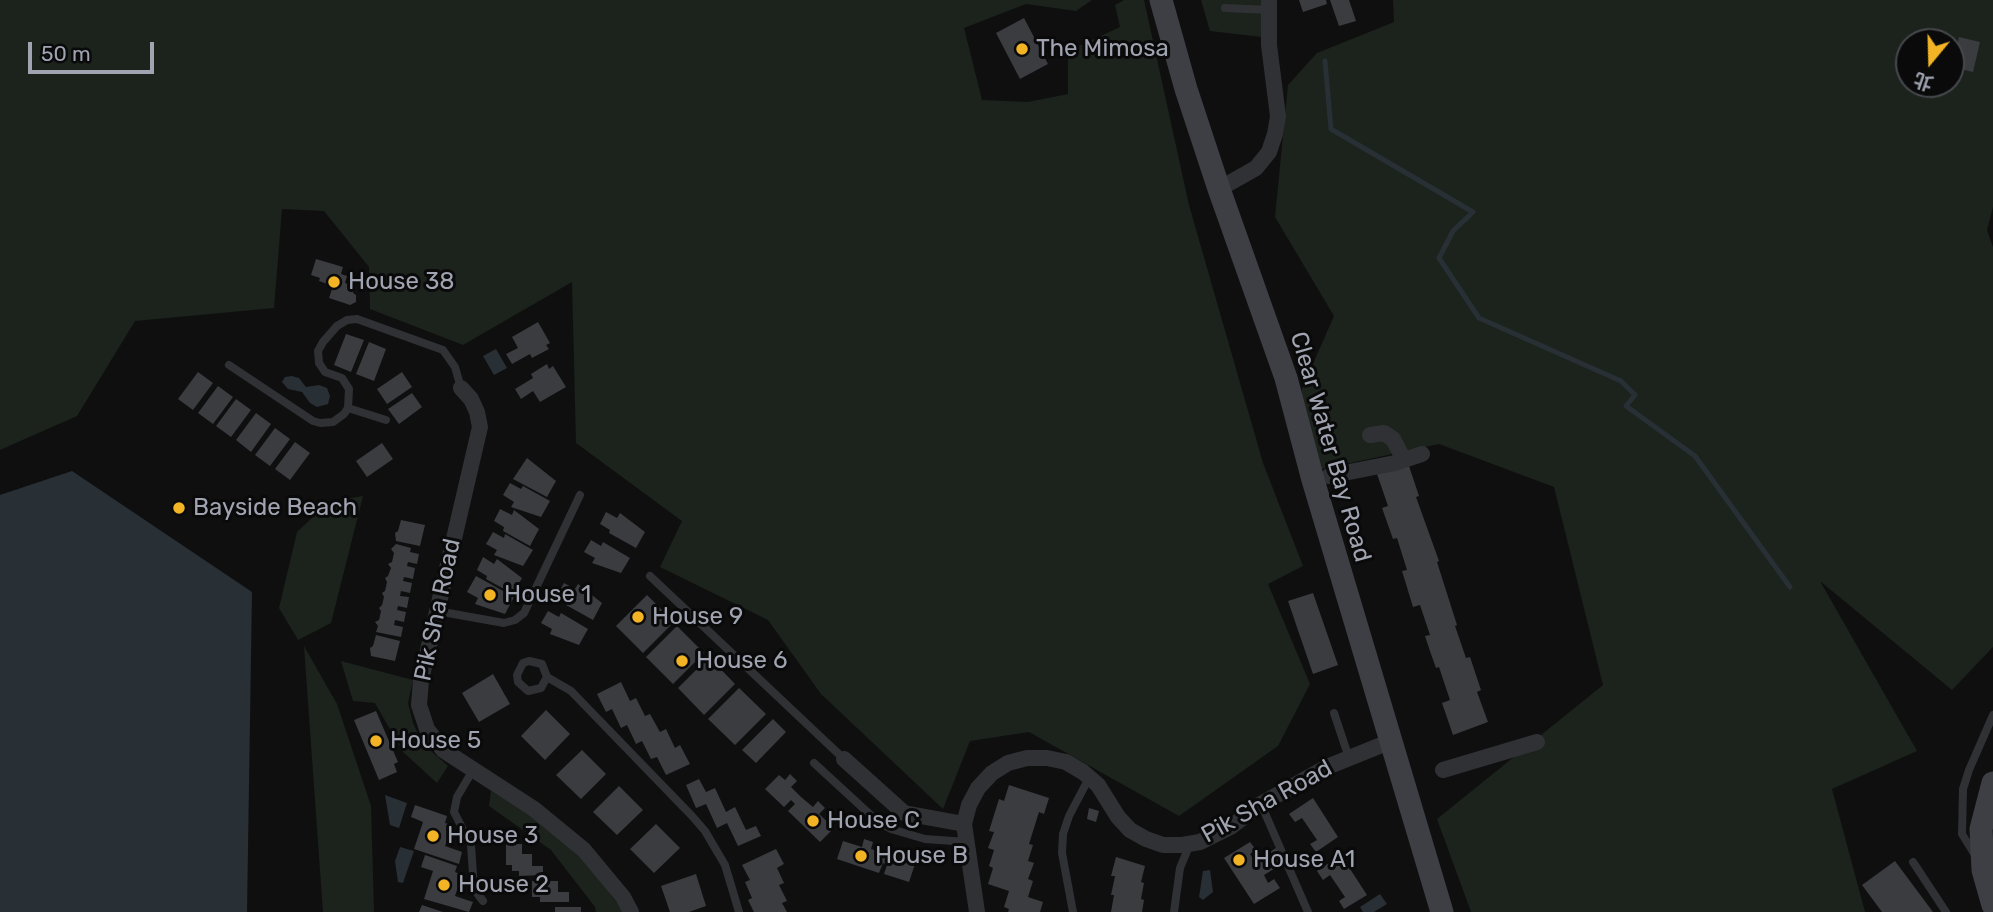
<!DOCTYPE html>
<meta charset="utf-8">
<style>
body{margin:0}
#map{position:relative;width:1993px;height:912px;overflow:hidden;background:#0f0f10;font-family:Rubik,"Noto Sans TC",sans-serif}
canvas{display:block}
.north{position:absolute;left:1895px;top:28px;width:70px;height:70px;box-sizing:border-box;background:#0a0a0b;border:2px solid #46484d;border-radius:50%;rotate:199deg;font-size:19px;font-weight:700;line-height:28px;text-align:center;color:#a0a4b1}
.north::after{content:'';display:block;margin:auto;width:24px;height:32px;background:#f2b425;clip-path:polygon(50% 0,100% 100%,50% 72%,0 100%)}
.scale{position:absolute;left:28px;top:42px;width:126px;height:32px;box-sizing:border-box;border:4px solid #a0a4b1;border-top:0;padding-left:9px;font-size:21px;line-height:24px;white-space:nowrap;color:#a0a4b1;-webkit-text-stroke:5px #0a0a0b;paint-order:stroke}
</style>
<div id="map">
<canvas width="1993" height="912"></canvas>
<div class="north">北</div>
<div class="scale">50 m</div>
</div>
<script>
const c = document.querySelector('canvas').getContext('2d');
c.lineJoin = 'round';
function fillPath(path, color) { c.fillStyle = color; c.fill(path, 'evenodd'); }
const poly = rows => new Path2D(rows.map(r => 'M' + r).join(''));
function stroke(path, color, width, dash) { c.strokeStyle = color; c.lineWidth = width; c.lineCap = dash ? 'butt' : 'round'; c.setLineDash(dash || []); c.stroke(path); }
function label(font, color, halo, rows, align = 'center') {
  c.font = font + ' Rubik,sans-serif'; c.lineWidth = 6; c.setLineDash([]); c.textBaseline = 'middle'; c.strokeStyle = halo; c.fillStyle = color; for (const [text, x, y, turn = 0] of rows) {
    c.save(); c.translate(x, y); c.rotate((+turn || 0) * Math.PI / 180); c.textAlign = isNaN(turn) ? turn : align; if (halo) c.strokeText(text, 0, 0); c.fillText(text, 0, 0); c.restore();
  }
}
const green = poly([
 [0,0,1092,0,1076,11,1026,4,964,28,982,100,1028,102,1068,94,1068,51,1120,27,1115,5,1124,0,1144,0,1189,205,1263,463,1303,566,1268,584,1310,684,1278,746,1179,816,1029,732,970,741,943,809,821,694,768,620,660,567,682,521,576,443,572,282,463,345,370,309,369,267,324,211,282,209,274,308,135,321,77,416,0,450],
 [1201,0,1263,0,1262,37,1210,31],
 [1393,0,1993,0,1993,207,1987,230,1993,247,1993,647,1952,690,1820,581,1917,751,1832,789,1865,912,1471,912,1437,819,1603,685,1554,487,1439,444,1313,471,1299,396,1334,316,1275,217,1288,85,1317,53,1394,22],
 [1909,42,1951,42,1951,84,1909,84],
 [363,496,331,623,298,640,279,608,297,532,329,502],
 [304,646,337,704,371,806,374,912,323,912],
 [341,661,413,680,408,703,413,723,423,744,448,766,437,783,403,752,375,703,353,701],
 [491,791,536,819,578,852,624,912,596,912,595,907,551,850,489,806]
]);
const water = poly([
 [496,349,507,368,494,375,483,356],
 [292,376,299,378,306,387,319,385,327,388,330,396,328,404,317,407,310,403,302,392,288,389,282,382,285,377],
 [72,471,252,592,247,912,0,912,0,495],
 [385,795,407,803,399,828,390,825],
 [400,847,414,851,403,883,398,882,395,861],
 [1210,870,1213,892,1203,900,1199,897,1203,871],
 [1380,894,1387,904,1374,912,1363,912,1360,907]
]);
const stream = poly([
 [1325,61,1331,129,1473,212,1453,231,1439,258,1479,318,1621,381,1635,395,1626,406,1695,456,1790,587]
]);
const building = poly([
 [1299,0,1326,0,1327,4,1303,12],
 [1330,0,1349,0,1356,21,1339,26],
 [1024,18,1048,64,1020,79,996,33],
 [1959,37,1980,42,1973,72,1952,67],
 [316,259,343,267,341,274,347,276,345,283,355,287,353,293,356,295,356,302,350,305,329,298,333,286,319,281,320,278,311,275],
 [538,322,550,343,546,345,549,349,532,358,530,354,512,364,506,354,518,348,512,337],
 [346,334,364,340,351,372,334,365],
 [369,342,386,349,374,381,356,374],
 [547,364,549,369,553,366,566,387,540,402,533,391,521,399,515,389,533,378,531,374],
 [198,372,213,383,193,410,178,399],
 [402,372,412,387,387,404,377,389],
 [218,386,233,397,213,424,198,413],
 [412,393,422,407,399,424,388,409],
 [236,399,251,410,231,437,216,426],
 [256,413,271,424,251,452,236,440],
 [275,428,290,439,270,466,255,455],
 [295,442,310,453,290,480,275,469],
 [382,443,393,459,367,477,356,461],
 [527,458,556,481,547,497,513,479],
 [1408,463,1419,496,1416,497,1439,561,1437,562,1457,625,1455,626,1466,658,1470,657,1481,690,1477,692,1488,722,1453,735,1442,703,1450,700,1439,667,1436,668,1431,654,1425,636,1430,635,1420,605,1413,607,1402,571,1407,570,1397,538,1393,539,1382,508,1388,506,1377,474],
 [510,483,521,489,523,486,550,501,541,517,511,507,514,502,503,495],
 [500,509,512,515,514,510,539,529,530,546,503,531,504,527,494,521],
 [606,512,617,518,620,513,645,532,636,548,609,533,610,530,600,524],
 [401,520,425,525,420,546,396,541,395,533,398,531],
 [493,532,504,538,505,534,533,550,523,566,494,555,497,550,486,544],
 [591,540,601,546,603,542,630,558,621,573,592,563,595,558,584,552],
 [396,544,411,548,410,552,419,554,417,564,408,562,407,566,415,568,413,579,404,577,403,581,412,583,410,593,401,591,400,596,409,597,407,608,398,606,397,610,406,612,404,622,395,620,394,625,403,627,401,637,376,632,378,626,375,622,379,620,381,611,379,608,382,605,384,597,382,593,385,591,387,582,385,578,388,576,391,568,388,564,392,562,394,553,391,549],
 [483,557,494,564,497,559,522,578,513,594,486,579,487,576,477,570],
 [476,576,514,597,505,614,475,604,478,598,467,592],
 [564,583,575,589,578,584,602,603,593,620,566,605,568,601,557,595],
 [1313,593,1338,665,1313,674,1288,601],
 [647,595,674,622,643,653,616,626],
 [548,611,559,617,561,613,588,629,579,645,550,634,552,629,541,623],
 [677,626,704,653,673,684,646,657],
 [376,635,400,641,395,661,371,656,370,648,373,646],
 [709,657,735,684,704,715,678,688],
 [493,674,510,704,479,722,462,693],
 [621,682,630,701,636,698,645,716,650,714,660,732,666,729,675,748,680,745,690,764,666,775,657,757,651,759,642,741,636,744,627,725,621,728,612,709,606,712,597,694],
 [739,688,766,714,735,745,708,719],
 [546,710,570,734,545,760,521,736],
 [376,711,398,762,394,764,397,772,379,780,354,720],
 [773,719,786,732,756,763,742,750],
 [582,750,606,774,581,799,556,775],
 [790,774,797,781,791,787,801,797,813,807,818,801,825,808,819,814,834,828,820,842,788,811,795,804,791,800,784,807,765,789,779,775,785,780],
 [699,779,706,792,715,788,726,812,735,807,746,830,756,826,761,836,738,846,727,823,717,828,706,804,696,808,686,785],
 [1009,785,1049,798,1044,814,1039,812,1029,844,1033,845,1028,861,1034,863,1028,879,1033,881,1028,897,1043,902,1040,912,1008,912,1009,909,1004,907,1009,891,988,884,993,868,989,866,994,850,988,848,994,832,989,831,999,799,1004,801],
 [619,786,643,810,617,835,593,812],
 [1313,798,1338,837,1316,852,1310,844,1317,840,1302,818,1295,822,1289,814],
 [415,805,447,816,445,823,452,825,445,846,462,852,459,864,414,849,423,822,411,817],
 [1089,808,1099,811,1096,822,1087,819],
 [656,824,680,848,654,873,630,849],
 [864,839,873,842,871,849,899,858,902,851,911,854,908,862,915,864,909,882,884,874,887,865,883,863,879,873,837,859,843,841,862,847],
 [1250,842,1256,850,1250,854,1255,862,1276,848,1285,862,1264,875,1268,883,1274,879,1280,888,1254,904,1224,858],
 [506,844,522,844,522,854,532,854,532,866,543,866,543,875,519,876,519,871,512,871,512,865,506,865],
 [776,849,784,864,777,868,784,883,779,885,787,901,782,903,787,912,754,912,748,900,752,898,745,882,750,880,742,865],
 [425,855,457,866,455,872,462,875,455,896,473,902,469,912,424,899,433,871,421,867],
 [1341,855,1367,895,1344,909,1339,901,1345,897,1330,875,1323,880,1317,871],
 [1116,857,1145,866,1141,882,1144,883,1141,899,1144,900,1142,912,1111,912,1114,895,1111,895,1115,876,1111,876],
 [1895,861,1933,912,1882,912,1862,885],
 [696,874,706,906,689,912,670,912,661,886],
 [532,881,558,881,558,892,569,892,569,902,540,902,540,897,532,897],
 [422,905,443,912,419,912],
 [555,907,581,907,581,912,555,912]
]);
const lane = poly([
 [1225,8,1269,10],
 [229,365,313,421,320,423,333,422,344,414,348,408,349,389,342,378,325,372,319,363,318,351,323,342,337,326,347,320,357,319,443,350,455,367,461,388],
 [348,408,386,420],
 [650,576,844,759],
 [437,611,504,623,515,620,524,613,580,495],
 [547,677,541,688,528,691,518,682,517,675,523,663,529,661,542,664,547,677,571,691,692,816,705,831,725,865,739,912],
 [1334,713,1349,758],
 [814,763,876,820,891,829,925,839,967,842],
 [473,770,457,797,454,812,471,845,474,889,483,901],
 [1261,804,1308,912],
 [1975,855,1962,834,1963,789,1969,770,1993,715],
 [1913,862,1946,912],
 [1073,912,1062,853,1063,834,1069,816,1089,778],
 [1174,912,1180,868,1190,844]
]);
const street = poly([
 [1219,189,1256,168,1269,152,1275,134,1278,116,1269,45,1269,0],
 [461,388,471,399,477,412,480,427,421,680,419,705,427,729,443,750,534,809,584,850,623,897,631,912],
 [1370,435,1384,433,1393,439,1404,460],
 [1329,476,1395,463,1422,454],
 [844,759,904,813,964,824],
 [1443,770,1537,742],
 [977,912,964,824,969,805,978,788,992,773,1008,763,1027,758,1047,758,1066,762,1083,772,1098,785,1118,817,1130,830,1146,839,1163,845,1182,845,1200,842,1232,826,1261,804,1327,767,1389,742]
]);
const secondary = poly([
 [1161,0,1186,89,1219,189,1286,378,1313,480,1442,912],
 [1993,783,1981,829,1983,870,1993,905]
]);
const markers = [
 [1022,49,7,"#f2b425"],
 [334,282,7,"#f2b425"],
 [179,508,7,"#f2b425"],
 [490,595,7,"#f2b425"],
 [638,617,7,"#f2b425"],
 [682,661,7,"#f2b425"],
 [376,741,7,"#f2b425"],
 [813,821,7,"#f2b425"],
 [433,836,7,"#f2b425"],
 [861,856,7,"#f2b425"],
 [1239,860,7,"#f2b425"],
 [444,885,7,"#f2b425"]
];
const poiNames = [
 ["The Mimosa",1036,49],
 ["House 38",348,282],
 ["Bayside Beach",193,508],
 ["House 1",504,595],
 ["House 9",652,617],
 ["House 6",696,661],
 ["House 5",390,741],
 ["House C",827,821],
 ["House 3",447,836],
 ["House B",875,856],
 ["House A1",1253,860],
 ["House 2",458,885]
];
const streetNames = [
 ["Clear Water Bay Road",1330,447,74],
 ["Pik Sha Road",438,610,-78],
 ["Pik Sha Road",1267,802,-29]
];
fillPath(green, '#1b231c');
fillPath(water, '#282f35');
stroke(stream, '#282f35', 5);
fillPath(building, '#3b3c40');
stroke(lane, '#303135', 8);
stroke(street, '#303135', 16);
stroke(secondary, '#3e3f45', 23);
for (const [x, y, r, color] of markers) { const dot = new Path2D(); dot.arc(x, y, r, 0, 2 * Math.PI); c.fillStyle = color; c.fill(dot); stroke(dot, '#0a0a0b', 2.5); }
label('24px', '#a0a4b1', '#0a0a0b', poiNames, 'left');
label('24px', '#a0a4b1', '#0a0a0b', streetNames);
</script>
